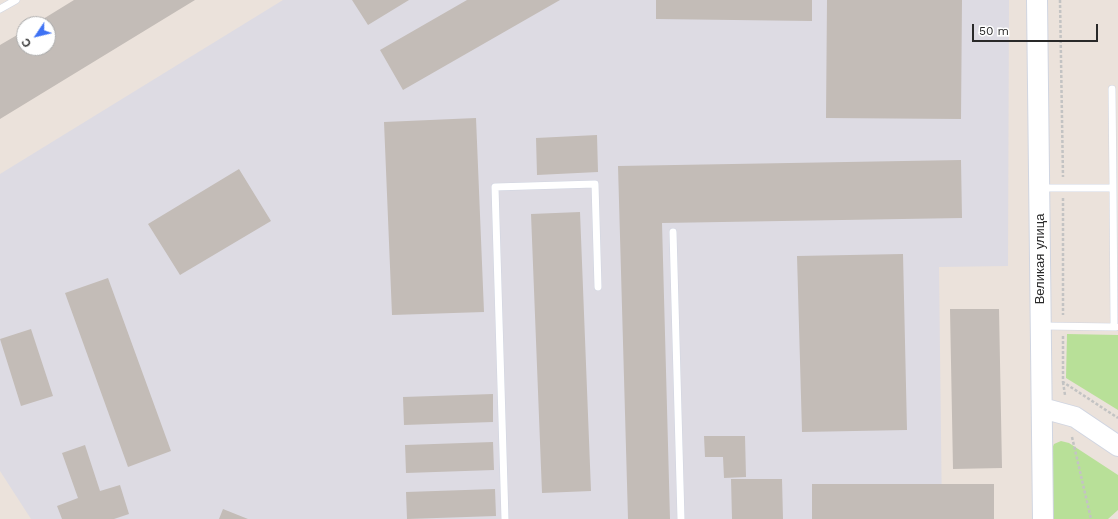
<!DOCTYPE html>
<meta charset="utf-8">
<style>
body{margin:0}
#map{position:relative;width:1118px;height:519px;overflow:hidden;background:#ebe2db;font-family:"Work Sans",sans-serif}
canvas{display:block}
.north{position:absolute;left:16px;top:16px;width:40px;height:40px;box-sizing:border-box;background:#fff;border:1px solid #a9a9a9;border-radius:50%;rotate:235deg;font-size:11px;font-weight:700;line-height:16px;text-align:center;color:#292929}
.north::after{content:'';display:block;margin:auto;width:14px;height:18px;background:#3e72f4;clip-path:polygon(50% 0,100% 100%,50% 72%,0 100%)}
.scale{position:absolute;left:972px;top:24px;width:126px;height:18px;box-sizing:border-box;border:2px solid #292929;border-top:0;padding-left:5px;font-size:12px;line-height:14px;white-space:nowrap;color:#292929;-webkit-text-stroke:3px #fff;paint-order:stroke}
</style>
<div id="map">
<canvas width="1118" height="519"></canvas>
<div class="north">С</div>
<div class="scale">50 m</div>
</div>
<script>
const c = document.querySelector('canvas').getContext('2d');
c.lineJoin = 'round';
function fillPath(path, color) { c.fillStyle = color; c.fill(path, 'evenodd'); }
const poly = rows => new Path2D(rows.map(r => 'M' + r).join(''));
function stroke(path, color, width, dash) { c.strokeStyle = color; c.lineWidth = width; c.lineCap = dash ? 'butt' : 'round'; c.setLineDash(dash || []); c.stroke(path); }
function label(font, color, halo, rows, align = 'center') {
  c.font = font + ' "Work Sans",sans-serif'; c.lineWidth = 3; c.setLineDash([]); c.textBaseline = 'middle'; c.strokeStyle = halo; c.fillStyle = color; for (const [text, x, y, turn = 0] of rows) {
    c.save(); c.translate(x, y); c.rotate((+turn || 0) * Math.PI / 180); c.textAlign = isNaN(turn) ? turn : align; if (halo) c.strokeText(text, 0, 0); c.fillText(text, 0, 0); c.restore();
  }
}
const industrial = poly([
 [283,0,1009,0,1008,266,939,267,942,519,31,519,0,471,0,174]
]);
const green = poly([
 [1067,334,1118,335,1118,410,1066,378],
 [1061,441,1069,443,1118,475,1118,510,1108,519,1050,519,1050,453,1054,444]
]);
const building = poly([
 [74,0,195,0,0,119,0,45,24,31,24,48,48,48,48,24,35,24],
 [352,0,409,0,368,25],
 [467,0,560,0,403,90,380,50],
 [656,0,812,0,812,21,656,19],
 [827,0,962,0,961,119,826,118],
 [476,118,484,312,392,315,384,122],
 [597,135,598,172,537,175,536,138],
 [961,160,962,218,662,223,670,519,628,519,618,166],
 [239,169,271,221,180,275,148,224],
 [580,212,591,491,542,493,531,214],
 [903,254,907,430,802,432,797,256],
 [108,278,171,451,128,467,65,293],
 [950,309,999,309,1002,468,953,469],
 [31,329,53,396,21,406,0,339],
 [493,394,493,422,404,425,403,397],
 [704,436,745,436,746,477,724,478,723,457,705,457],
 [493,442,494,470,406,473,405,445],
 [85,445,100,491,120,485,129,514,114,519,62,519,57,506,78,498,62,453],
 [731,479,782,479,783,519,732,519],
 [812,484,994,484,994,519,812,519],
 [495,489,496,516,407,519,406,492],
 [223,509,248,519,219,519]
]);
const path = poly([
 [1060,0,1063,177],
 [1063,198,1063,315],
 [1063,336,1063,382,1118,418],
 [1063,382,1065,395],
 [1072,437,1091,519]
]);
const lane = poly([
 [0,9,16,0],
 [1112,89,1113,188],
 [1040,188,1113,188,1114,327],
 [673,232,681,519],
 [1043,326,1116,327],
 [505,519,495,187,595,184,598,287]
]);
const secondary = poly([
 [1037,0,1043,519],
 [1042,408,1075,417,1118,446]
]);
const streetNames = [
 ["Великая улица",1040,259,-90]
];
fillPath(industrial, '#dddbe3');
fillPath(green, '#b8e098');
fillPath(building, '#c3bcb7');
stroke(lane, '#d0d5e1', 8);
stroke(secondary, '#d0d5e1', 22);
stroke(path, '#c3c3c3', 2.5, [3, 2]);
stroke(lane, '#fff', 7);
stroke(secondary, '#fff', 20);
label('13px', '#292929', '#fff', streetNames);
</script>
